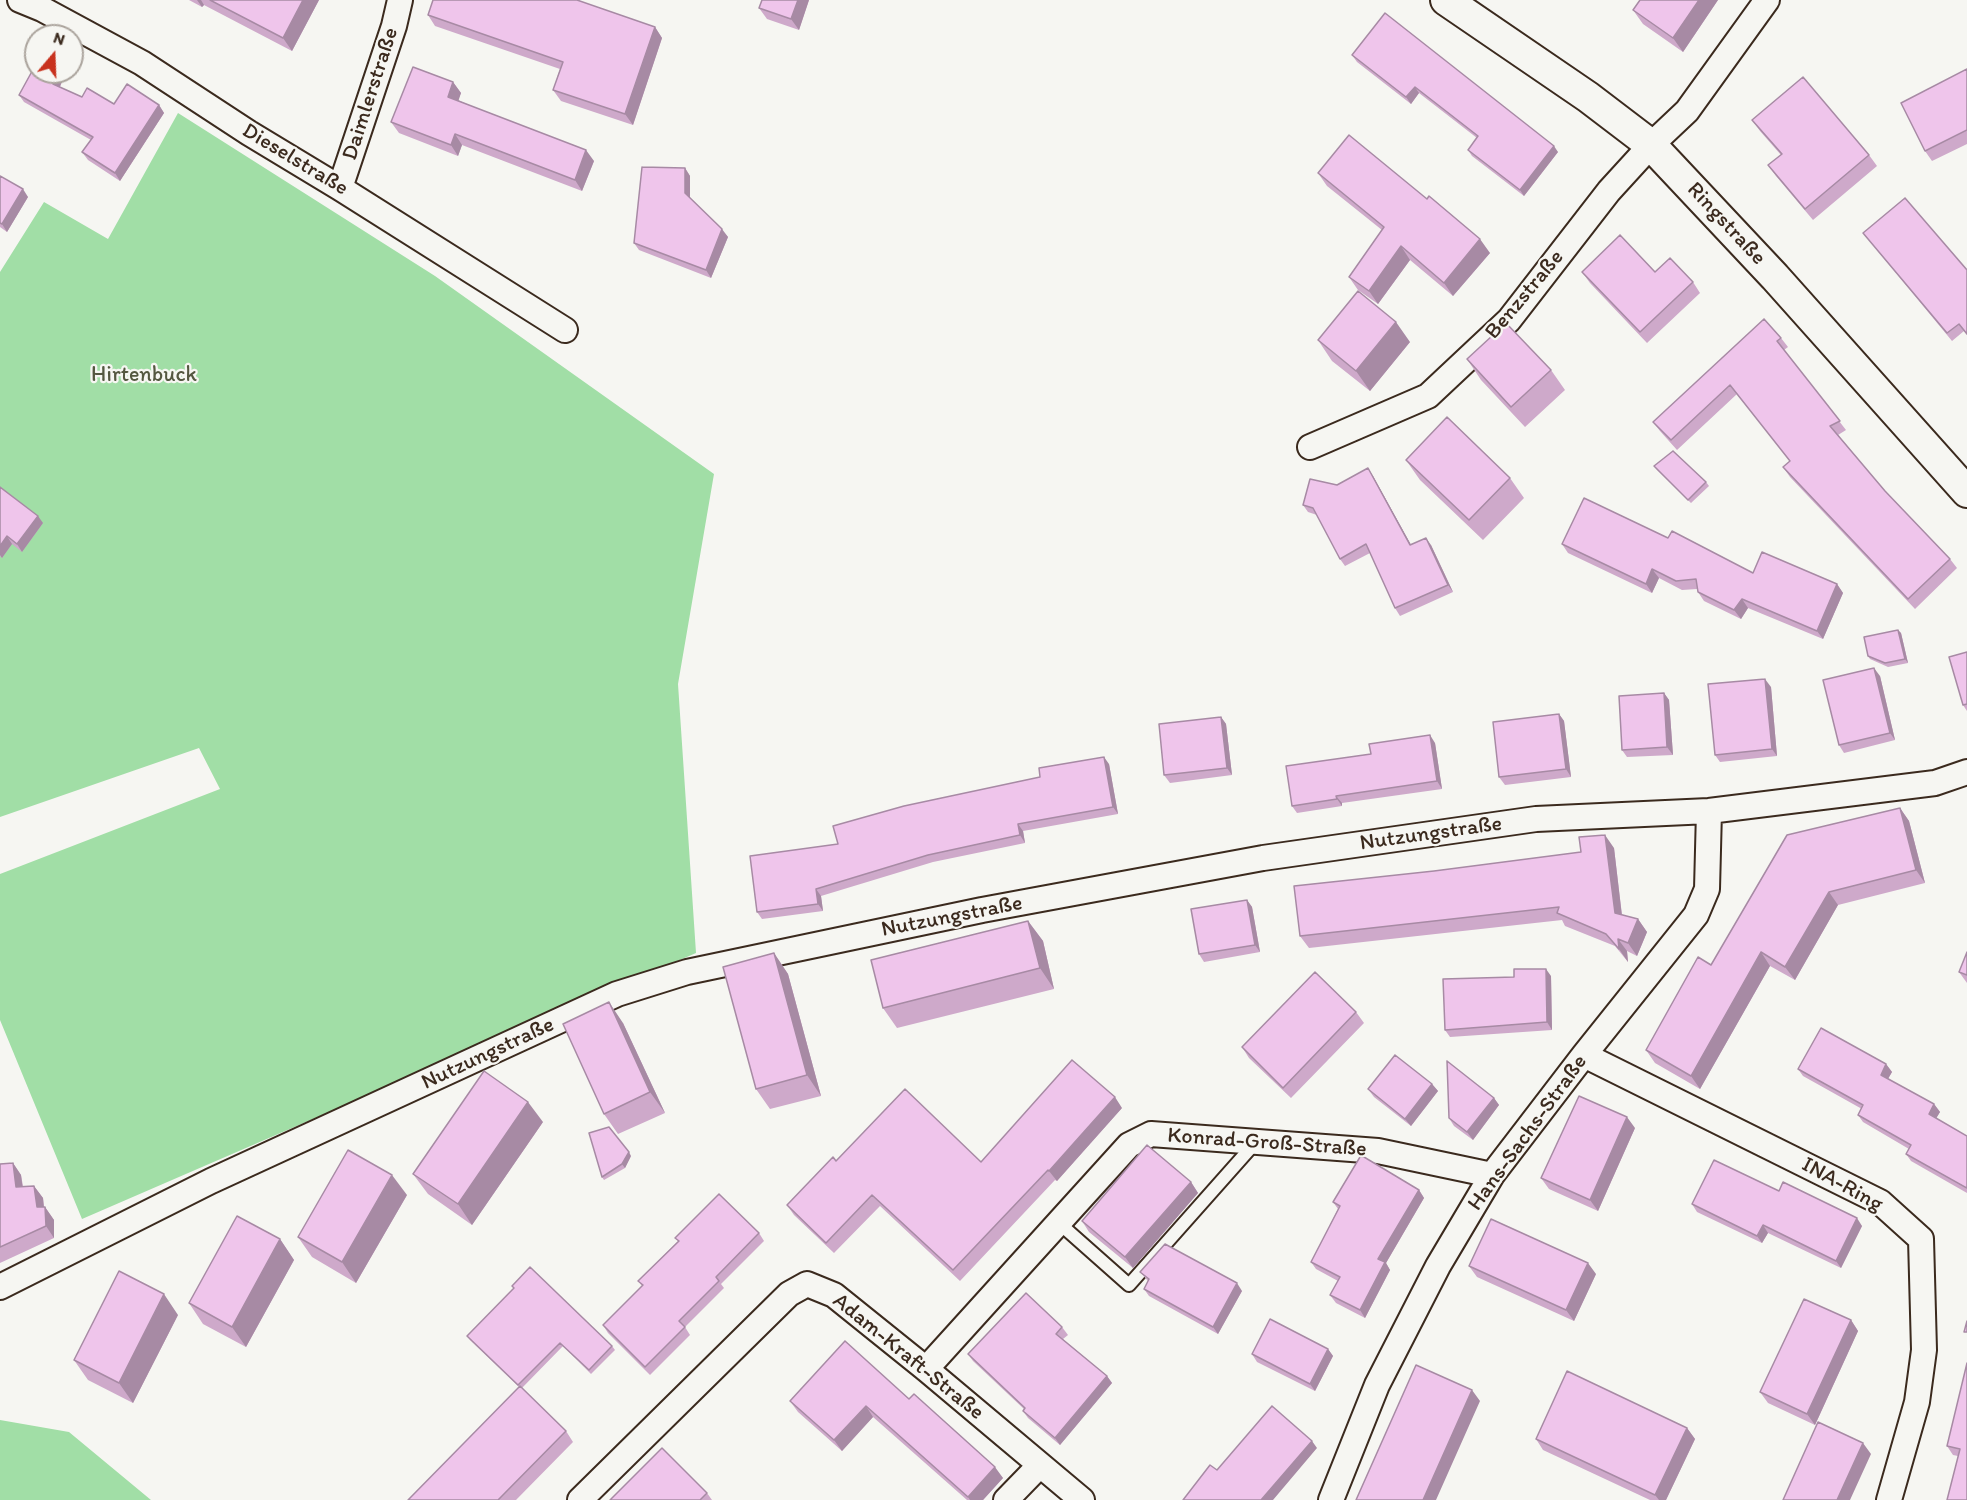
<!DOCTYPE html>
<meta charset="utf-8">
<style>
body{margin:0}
#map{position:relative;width:1967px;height:1500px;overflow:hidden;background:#f6f6f2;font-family:Itim,sans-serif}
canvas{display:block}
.north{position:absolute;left:24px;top:24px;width:60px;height:60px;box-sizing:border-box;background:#f6f6f2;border:2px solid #aba49d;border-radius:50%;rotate:19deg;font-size:16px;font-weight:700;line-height:24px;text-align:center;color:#3b2a1e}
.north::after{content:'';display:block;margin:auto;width:21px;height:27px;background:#c8321e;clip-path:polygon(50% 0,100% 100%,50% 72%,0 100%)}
</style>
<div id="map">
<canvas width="1967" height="1500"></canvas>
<div class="north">N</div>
</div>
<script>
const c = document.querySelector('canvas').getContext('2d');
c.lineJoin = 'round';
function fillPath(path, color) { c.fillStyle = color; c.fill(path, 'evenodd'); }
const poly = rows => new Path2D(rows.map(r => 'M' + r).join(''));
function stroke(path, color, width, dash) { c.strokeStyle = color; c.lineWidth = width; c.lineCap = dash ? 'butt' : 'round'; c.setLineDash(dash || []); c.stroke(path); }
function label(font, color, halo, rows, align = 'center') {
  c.font = font + ' Itim,sans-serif'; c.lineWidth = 4.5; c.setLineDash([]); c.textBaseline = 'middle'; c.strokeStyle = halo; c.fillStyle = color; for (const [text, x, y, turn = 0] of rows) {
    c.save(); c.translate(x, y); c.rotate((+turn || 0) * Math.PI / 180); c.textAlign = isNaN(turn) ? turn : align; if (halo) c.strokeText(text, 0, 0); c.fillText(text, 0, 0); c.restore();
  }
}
const green = poly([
 [178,113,435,276,714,474,678,684,696,953,82,1219,0,1020,0,874,220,789,199,748,0,817,0,272,44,202,108,239],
 [0,1420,69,1432,151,1500,0,1500]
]);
const service = poly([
 [1059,1223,1129,1285,1255,1143]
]);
const minor = poly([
 [20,0,42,9,142,63,249,133,340,188,565,330],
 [340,188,394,26,400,0],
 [1310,447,1428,396,1509,320,1609,191,1651,145,1687,111,1767,0],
 [1584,1055,1880,1202,1921,1239,1924,1350,1917,1402,1889,1500],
 [0,1287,211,1181,617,994,687,972,982,910,1263,858,1536,819,1709,811,1935,783,1967,772],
 [926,1369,1129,1145,1151,1134,1378,1151,1492,1175],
 [580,1500,789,1294,807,1284,834,1295,926,1369,1082,1500],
 [1006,1500,1040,1465],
 [1331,1500,1377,1385,1438,1266,1492,1175,1584,1055,1696,915,1707,889,1709,811]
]);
const tertiary = poly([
 [1446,0,1588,97,1651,145,1775,277,1967,492]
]);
const wall = poly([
 [189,0,319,0,292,51,204,5,202,7],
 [809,0,799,30,767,19,759,8],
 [1718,0,1683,52,1643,24,1633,10],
 [428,15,655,27,662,38,633,125,561,101,553,90,560,69,435,26],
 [1352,55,1558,152,1524,196,1472,156,1468,150,1477,138,1419,93,1411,104,1357,62],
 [1967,69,1967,144,1932,161,1925,151],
 [63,79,60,87,82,97,114,104,159,105,164,113,120,181,88,160,82,152,91,140,24,102,19,95],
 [453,82,461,93,458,100,594,161,582,191,462,145,458,156,399,133,391,122],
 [1752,120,1869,155,1877,166,1813,220,1776,176,1768,165,1781,155,1760,131],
 [685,168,690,176,690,198,728,237,711,278,639,250,634,243],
 [1318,173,1490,253,1453,296,1410,260,1378,304,1358,290,1349,277,1382,230,1327,186],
 [0,176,28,197,7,232,0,227],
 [1863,233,1967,270,1967,335,1964,331,1952,341],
 [1582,272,1655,272,1693,282,1700,293,1647,343,1590,283],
 [1781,338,1788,347,1784,350,1846,430,1838,435,1885,491,1950,559,1957,568,1915,609,1790,477,1783,467,1790,461,1737,394,1677,450,1660,431,1653,422],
 [1318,340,1410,342,1370,391,1332,361],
 [1467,359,1551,370,1565,390,1525,427,1481,380],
 [1406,460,1510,478,1524,498,1483,540,1420,480],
 [1654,466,1706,482,1709,486,1691,503,1657,470],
 [1373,476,1411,545,1431,545,1453,592,1400,616,1395,608,1370,553,1345,566,1340,559,1317,515,1308,512,1303,505,1337,485],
 [0,487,43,523,22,552,12,544,2,558,0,556],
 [1668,538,1753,573,1837,584,1843,593,1823,639,1748,608,1741,619,1704,601,1698,592,1697,589,1682,590,1659,578,1652,593,1568,553,1562,544],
 [1898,630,1901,633,1908,663,1888,667,1870,659,1868,656],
 [1967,652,1967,711,1963,705],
 [1880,676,1895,740,1844,753,1839,745],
 [1771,687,1777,756,1720,762,1715,755],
 [1664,693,1669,700,1673,755,1627,757,1622,750],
 [1559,714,1564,721,1571,777,1505,785,1499,777],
 [1221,717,1226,724,1232,775,1170,783,1164,775],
 [1435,743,1442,789,1342,803,1342,806,1297,813,1292,806,1371,754],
 [1109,764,1118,814,1023,831,1025,843,933,862,821,896,823,911,762,919,757,912,838,844],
 [1900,808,1909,821,1925,883,1838,905,1795,980,1770,966,1700,1089,1655,1063,1646,1050,1711,965],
 [1614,848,1622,915,1638,919,1647,932,1637,956,1627,951,1628,962,1615,946,1565,926,1562,920,1309,948,1300,936,1434,871],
 [1247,900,1252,907,1260,952,1204,962,1199,954],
 [1028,921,1043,941,1054,989,897,1028,883,1008],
 [1967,952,1967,983,1959,972],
 [774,953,788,974,821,1096,770,1109,756,1089],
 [1551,976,1552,1030,1450,1037,1445,1030],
 [1356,1012,1364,1023,1291,1098,1249,1058,1242,1047],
 [623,1023,665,1113,618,1134,604,1114],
 [1886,1064,1892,1072,1888,1079,1934,1104,1940,1112,1936,1118,1967,1136,1967,1193,1911,1161,1906,1154,1909,1149,1863,1122,1858,1115,1862,1109,1803,1076,1798,1069],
 [1432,1084,1438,1091,1411,1126,1374,1097,1368,1089],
 [1494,1098,1499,1105,1473,1140,1454,1126,1449,1118],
 [1122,1108,1057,1181,1055,1180,960,1281,880,1206,834,1253,794,1215,787,1205,836,1161,981,1162],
 [543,1122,472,1225,428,1194,413,1174],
 [1635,1128,1598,1211,1549,1189,1541,1178],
 [631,1156,625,1168,604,1180,602,1177],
 [13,1163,21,1175,23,1186,34,1186,43,1198,44,1207,45,1207,54,1220,54,1238,0,1263,0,1164],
 [1191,1182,1198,1193,1133,1268,1089,1232,1082,1221],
 [1419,1190,1424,1198,1386,1263,1390,1270,1365,1318,1336,1303,1330,1295,1338,1281,1316,1269,1311,1262,1338,1209,1333,1202],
 [1779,1191,1862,1226,1841,1268,1768,1233,1762,1243,1697,1212,1692,1204],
 [407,1195,356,1283,312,1257,298,1237],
 [759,1233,764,1241,721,1284,724,1288,685,1327,690,1335,650,1375,608,1333,603,1325,642,1286,638,1281,678,1241,675,1238],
 [280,1239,294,1260,246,1347,203,1324,189,1303],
 [1469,1266,1596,1274,1574,1321,1477,1277],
 [1140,1272,1242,1291,1218,1334,1149,1296,1144,1289,1148,1281],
 [178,1315,133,1403,88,1380,74,1360],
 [1851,1320,1858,1331,1815,1425,1768,1403,1760,1392],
 [1062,1327,1068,1335,1063,1339,1107,1376,1112,1383,1060,1445,1028,1418,1023,1411,1024,1409,973,1361,968,1354],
 [467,1336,612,1346,615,1350,591,1374,563,1346,522,1388,566,1431,573,1442,516,1500,408,1500,519,1387,470,1340],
 [1328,1349,1333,1356,1315,1391,1257,1362,1252,1354],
 [1967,1363,1967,1500,1958,1456,1953,1455,1947,1446],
 [909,1399,1003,1478,983,1500,967,1500,873,1417,842,1451,798,1412,790,1401],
 [1687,1428,1695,1439,1666,1500,1650,1500,1543,1450,1536,1439],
 [707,1493,712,1500,610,1500]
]);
const shadedWall = poly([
 [197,0,201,0,204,5,202,7],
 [303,0,319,0,292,51,283,38],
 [798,0,809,0,799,30,791,19],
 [1699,0,1718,0,1683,52,1673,38],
 [655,27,662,38,633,125,625,114],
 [58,72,63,79,58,91,53,84],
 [453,82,461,93,456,108,448,97],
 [1415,87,1419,93,1411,104,1406,97],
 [159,105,164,113,120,181,115,173],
 [455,134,462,145,458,156,451,145],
 [1554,146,1558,152,1524,196,1520,190],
 [586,150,594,161,582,191,575,180],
 [685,168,690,176,690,201,685,193],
 [23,189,28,197,7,232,2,224],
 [722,229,728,237,711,278,706,270],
 [1480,239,1490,253,1453,296,1444,283],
 [1401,246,1410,260,1378,304,1369,291],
 [1396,322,1410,342,1370,391,1356,371],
 [1368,468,1373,476,1415,552,1410,545],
 [38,516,43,523,22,552,17,544],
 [7,536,12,544,2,558,0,555,0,546],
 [1426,538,1431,545,1453,592,1448,585],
 [1652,569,1659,578,1652,593,1646,584],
 [1837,584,1843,593,1823,639,1817,631],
 [1742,599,1748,608,1741,619,1734,610],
 [1898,630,1901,633,1908,663,1905,659],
 [1874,668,1880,676,1895,740,1890,733],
 [1765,679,1771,687,1777,756,1772,749],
 [1664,693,1669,700,1673,755,1667,747],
 [1559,714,1564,721,1571,777,1566,769],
 [1221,717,1226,724,1232,775,1227,768],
 [1430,735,1435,743,1442,789,1437,781],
 [1104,757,1109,764,1118,814,1113,807],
 [1336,796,1342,803,1342,806,1337,799],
 [1900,808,1909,821,1925,883,1916,870],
 [1018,824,1023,831,1025,843,1020,835],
 [1605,835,1614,848,1623,925,1615,913],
 [816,889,821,896,823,911,818,904],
 [1829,892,1838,905,1795,980,1785,967],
 [1247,900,1252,907,1260,952,1255,945],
 [1638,919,1647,932,1637,956,1628,943],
 [1028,921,1043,941,1054,989,1040,968],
 [1618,939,1627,951,1628,962,1619,949],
 [1761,952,1770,966,1700,1089,1691,1076],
 [774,953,788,974,821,1096,807,1075],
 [1546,969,1551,976,1552,1030,1547,1022],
 [609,1002,623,1023,665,1113,650,1092],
 [1886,1064,1892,1072,1886,1082,1881,1075],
 [1432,1084,1438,1091,1411,1126,1405,1119],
 [1115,1097,1122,1108,1057,1181,1049,1171],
 [1494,1098,1499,1105,1473,1140,1467,1132],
 [528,1102,543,1122,472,1225,458,1204],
 [1934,1104,1940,1112,1934,1122,1929,1114],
 [1627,1117,1635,1128,1598,1211,1590,1200],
 [629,1152,631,1156,625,1168,622,1164],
 [13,1163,21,1175,24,1199,16,1187],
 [392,1175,407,1195,356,1283,342,1262],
 [1191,1182,1198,1193,1133,1268,1125,1257],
 [34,1186,43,1198,45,1219,37,1207],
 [1419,1190,1424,1198,1386,1263,1390,1270,1365,1318,1360,1310,1378,1259],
 [45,1207,54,1220,54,1238,46,1226],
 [1857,1218,1862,1226,1841,1268,1836,1261],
 [1763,1225,1768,1233,1762,1243,1757,1236],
 [280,1239,294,1260,246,1347,232,1327],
 [1588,1263,1596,1274,1574,1321,1566,1310],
 [1237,1283,1242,1291,1218,1334,1213,1327],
 [164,1294,178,1315,133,1403,119,1383],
 [1851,1320,1858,1331,1815,1425,1807,1414],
 [1328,1349,1333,1356,1315,1391,1310,1384],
 [1107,1376,1112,1383,1060,1445,1055,1438],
 [1472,1390,1480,1401,1436,1500,1423,1500],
 [866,1406,873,1417,842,1451,834,1440],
 [1687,1428,1695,1439,1666,1500,1659,1500,1655,1495],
 [1312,1441,1317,1448,1273,1500,1261,1500],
 [1863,1443,1871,1454,1850,1500,1837,1500],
 [995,1467,1003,1478,983,1500,970,1500,968,1497]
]);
const building = poly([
 [210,0,303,0,283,38,210,0],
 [433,0,577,0,655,27,625,114,553,90,563,62,428,15,433,0],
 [762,0,798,0,791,19,759,8,762,0],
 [1640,0,1699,0,1673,38,1633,10,1640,0],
 [1385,13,1554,146,1520,190,1468,150,1478,136,1415,87,1406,97,1352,55,1385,13],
 [36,64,36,72,58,72,53,84,82,97,87,88,114,104,127,84,159,105,115,173,82,152,93,137,19,95,36,64],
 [413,67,453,82,448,97,586,150,575,180,455,134,451,145,391,122,413,67],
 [1967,69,1967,130,1925,151,1901,103,1967,69],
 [1803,77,1869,155,1805,209,1768,165,1782,154,1752,120,1803,77],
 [1349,135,1427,199,1429,196,1480,239,1444,283,1401,246,1369,291,1349,277,1384,227,1318,173,1349,135],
 [642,167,685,168,685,193,722,229,706,270,634,243,642,167],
 [0,176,23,189,2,224,0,223,0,176],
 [1905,198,1967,270,1967,334,1959,324,1947,333,1863,233,1905,198],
 [1620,235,1655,272,1670,258,1693,282,1640,332,1582,272,1620,235],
 [1358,291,1396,322,1356,371,1318,340,1358,291],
 [1764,319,1781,338,1777,341,1840,421,1830,426,1885,491,1950,559,1908,599,1783,467,1790,461,1730,385,1671,440,1653,422,1764,319],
 [1506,323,1551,370,1511,407,1467,359,1506,323],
 [1447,417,1510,478,1469,520,1406,460,1447,417],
 [1673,451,1706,482,1688,500,1654,466,1673,451],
 [1368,468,1410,545,1426,538,1448,585,1395,608,1366,544,1340,559,1313,508,1303,505,1310,479,1337,485,1368,468],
 [0,487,38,516,17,544,7,536,0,546,0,487],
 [1584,498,1668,538,1672,531,1753,573,1762,552,1837,584,1817,631,1742,599,1734,610,1698,592,1696,579,1676,581,1652,569,1646,584,1562,544,1584,498],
 [1898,630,1905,659,1885,663,1868,656,1864,637,1898,630],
 [1967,652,1967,704,1963,705,1949,657,1967,652],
 [1874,668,1890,733,1839,745,1823,680,1874,668],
 [1765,679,1772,749,1715,755,1708,684,1765,679],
 [1664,693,1667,747,1622,750,1619,696,1664,693],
 [1559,714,1566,769,1499,777,1493,722,1559,714],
 [1221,717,1227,768,1164,775,1159,724,1221,717],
 [1430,735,1437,781,1336,796,1337,799,1292,806,1286,766,1371,754,1369,744,1430,735],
 [1104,757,1113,807,1018,824,1020,835,928,855,816,889,818,904,757,912,750,856,838,844,833,826,904,806,1040,777,1039,768,1104,757],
 [1900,808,1916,870,1829,892,1785,967,1761,952,1691,1076,1646,1050,1698,957,1711,965,1787,835,1900,808],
 [1605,835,1615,913,1638,919,1628,943,1618,939,1619,949,1606,934,1557,913,1559,907,1300,936,1294,886,1434,871,1581,852,1579,837,1605,835],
 [1247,900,1255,945,1199,954,1191,909,1247,900],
 [1028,921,1040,968,883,1008,871,960,1028,921],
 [1967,952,1967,975,1959,972,1967,952],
 [774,953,807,1075,756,1089,723,967,774,953],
 [1514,969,1546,969,1547,1022,1445,1030,1443,979,1514,977,1514,969],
 [1315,972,1356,1012,1283,1088,1242,1047,1315,972],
 [609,1002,650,1092,604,1114,563,1024,609,1002],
 [1821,1028,1886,1064,1881,1075,1934,1104,1929,1114,1967,1136,1967,1188,1906,1154,1911,1145,1858,1115,1863,1105,1798,1069,1821,1028],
 [1395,1055,1432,1084,1405,1119,1368,1089,1395,1055],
 [1072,1060,1115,1097,1049,1171,1048,1170,953,1270,872,1195,826,1243,787,1205,833,1157,836,1161,905,1089,981,1162,1072,1060],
 [1447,1061,1494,1098,1467,1132,1449,1118,1447,1061],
 [484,1071,528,1102,458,1204,413,1174,484,1071],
 [1579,1096,1627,1117,1590,1200,1541,1178,1579,1096],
 [609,1127,629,1152,622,1164,602,1177,589,1133,609,1127],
 [1147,1145,1191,1182,1125,1257,1082,1221,1147,1145],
 [348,1150,392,1175,342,1262,298,1237,348,1150],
 [1360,1157,1364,1157,1419,1190,1378,1259,1385,1262,1360,1310,1330,1295,1340,1277,1311,1262,1340,1206,1333,1202,1360,1157],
 [1714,1160,1779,1191,1783,1182,1857,1218,1836,1261,1763,1225,1757,1236,1692,1204,1714,1160],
 [13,1163,16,1187,34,1186,37,1207,45,1207,46,1226,0,1247,0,1164,13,1163],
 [719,1194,759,1233,716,1277,719,1281,679,1321,685,1327,645,1367,603,1325,643,1285,638,1281,679,1241,675,1238,719,1194],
 [237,1216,280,1239,232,1327,189,1303,237,1216],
 [1491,1219,1588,1263,1566,1310,1469,1266,1491,1219],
 [1165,1244,1237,1283,1213,1327,1144,1289,1149,1279,1140,1272,1165,1244],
 [530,1267,612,1346,589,1370,560,1343,518,1385,467,1336,514,1288,512,1286,530,1267],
 [119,1271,164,1294,119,1383,74,1360,119,1271],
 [1026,1293,1062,1327,1056,1334,1107,1376,1055,1438,1023,1411,1025,1408,968,1354,1026,1293],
 [1804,1299,1851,1320,1807,1414,1760,1392,1804,1299],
 [1270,1319,1328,1349,1310,1384,1252,1354,1270,1319],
 [1967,1321,1967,1332,1964,1332,1967,1321],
 [845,1341,909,1399,914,1394,995,1467,968,1497,866,1406,834,1440,790,1401,845,1341],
 [1967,1363,1967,1500,1947,1500,1960,1449,1947,1446,1967,1363],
 [1416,1365,1472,1390,1423,1500,1356,1500,1416,1365],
 [1567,1371,1687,1428,1655,1495,1536,1439,1567,1371],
 [520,1386,566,1431,498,1500,408,1500,520,1386],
 [1272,1406,1312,1441,1261,1500,1183,1500,1210,1465,1217,1470,1272,1406],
 [1818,1422,1863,1443,1837,1500,1783,1500,1818,1422],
 [662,1448,707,1493,700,1500,610,1500,662,1448]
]);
const streetNames = [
 ["Daimlerstraße",371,94,-72],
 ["Dieselstraße",295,160,31],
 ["Ringstraße",1726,224,47],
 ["Benzstraße",1525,295,-50],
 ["Nutzungstraße",1431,834,-8],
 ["Nutzungstraße",952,917,-11],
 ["Nutzungstraße",488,1054,-25],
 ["Hans-Sachs-Straße",1528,1133,-54],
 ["Konrad-Groß-Straße",1267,1143,4],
 ["INA-Ring",1842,1185,29],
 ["Adam-Kraft-Straße",908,1357,39]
];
const parkNames = [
 ["Hirtenbuck",144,375]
];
fillPath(green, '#a1dea6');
stroke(service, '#3b2a1e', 16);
stroke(minor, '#3b2a1e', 28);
stroke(tertiary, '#3b2a1e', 34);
stroke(service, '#f6f6f2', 12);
stroke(minor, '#f6f6f2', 24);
stroke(tertiary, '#f6f6f2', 30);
fillPath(wall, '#cea9ca');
fillPath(shadedWall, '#a78aa4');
fillPath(building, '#efc5eb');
stroke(building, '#a78aa4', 1.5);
label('22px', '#3b2a1e', '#f6f6f2', streetNames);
label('22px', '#545740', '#f6f6f2', parkNames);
</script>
